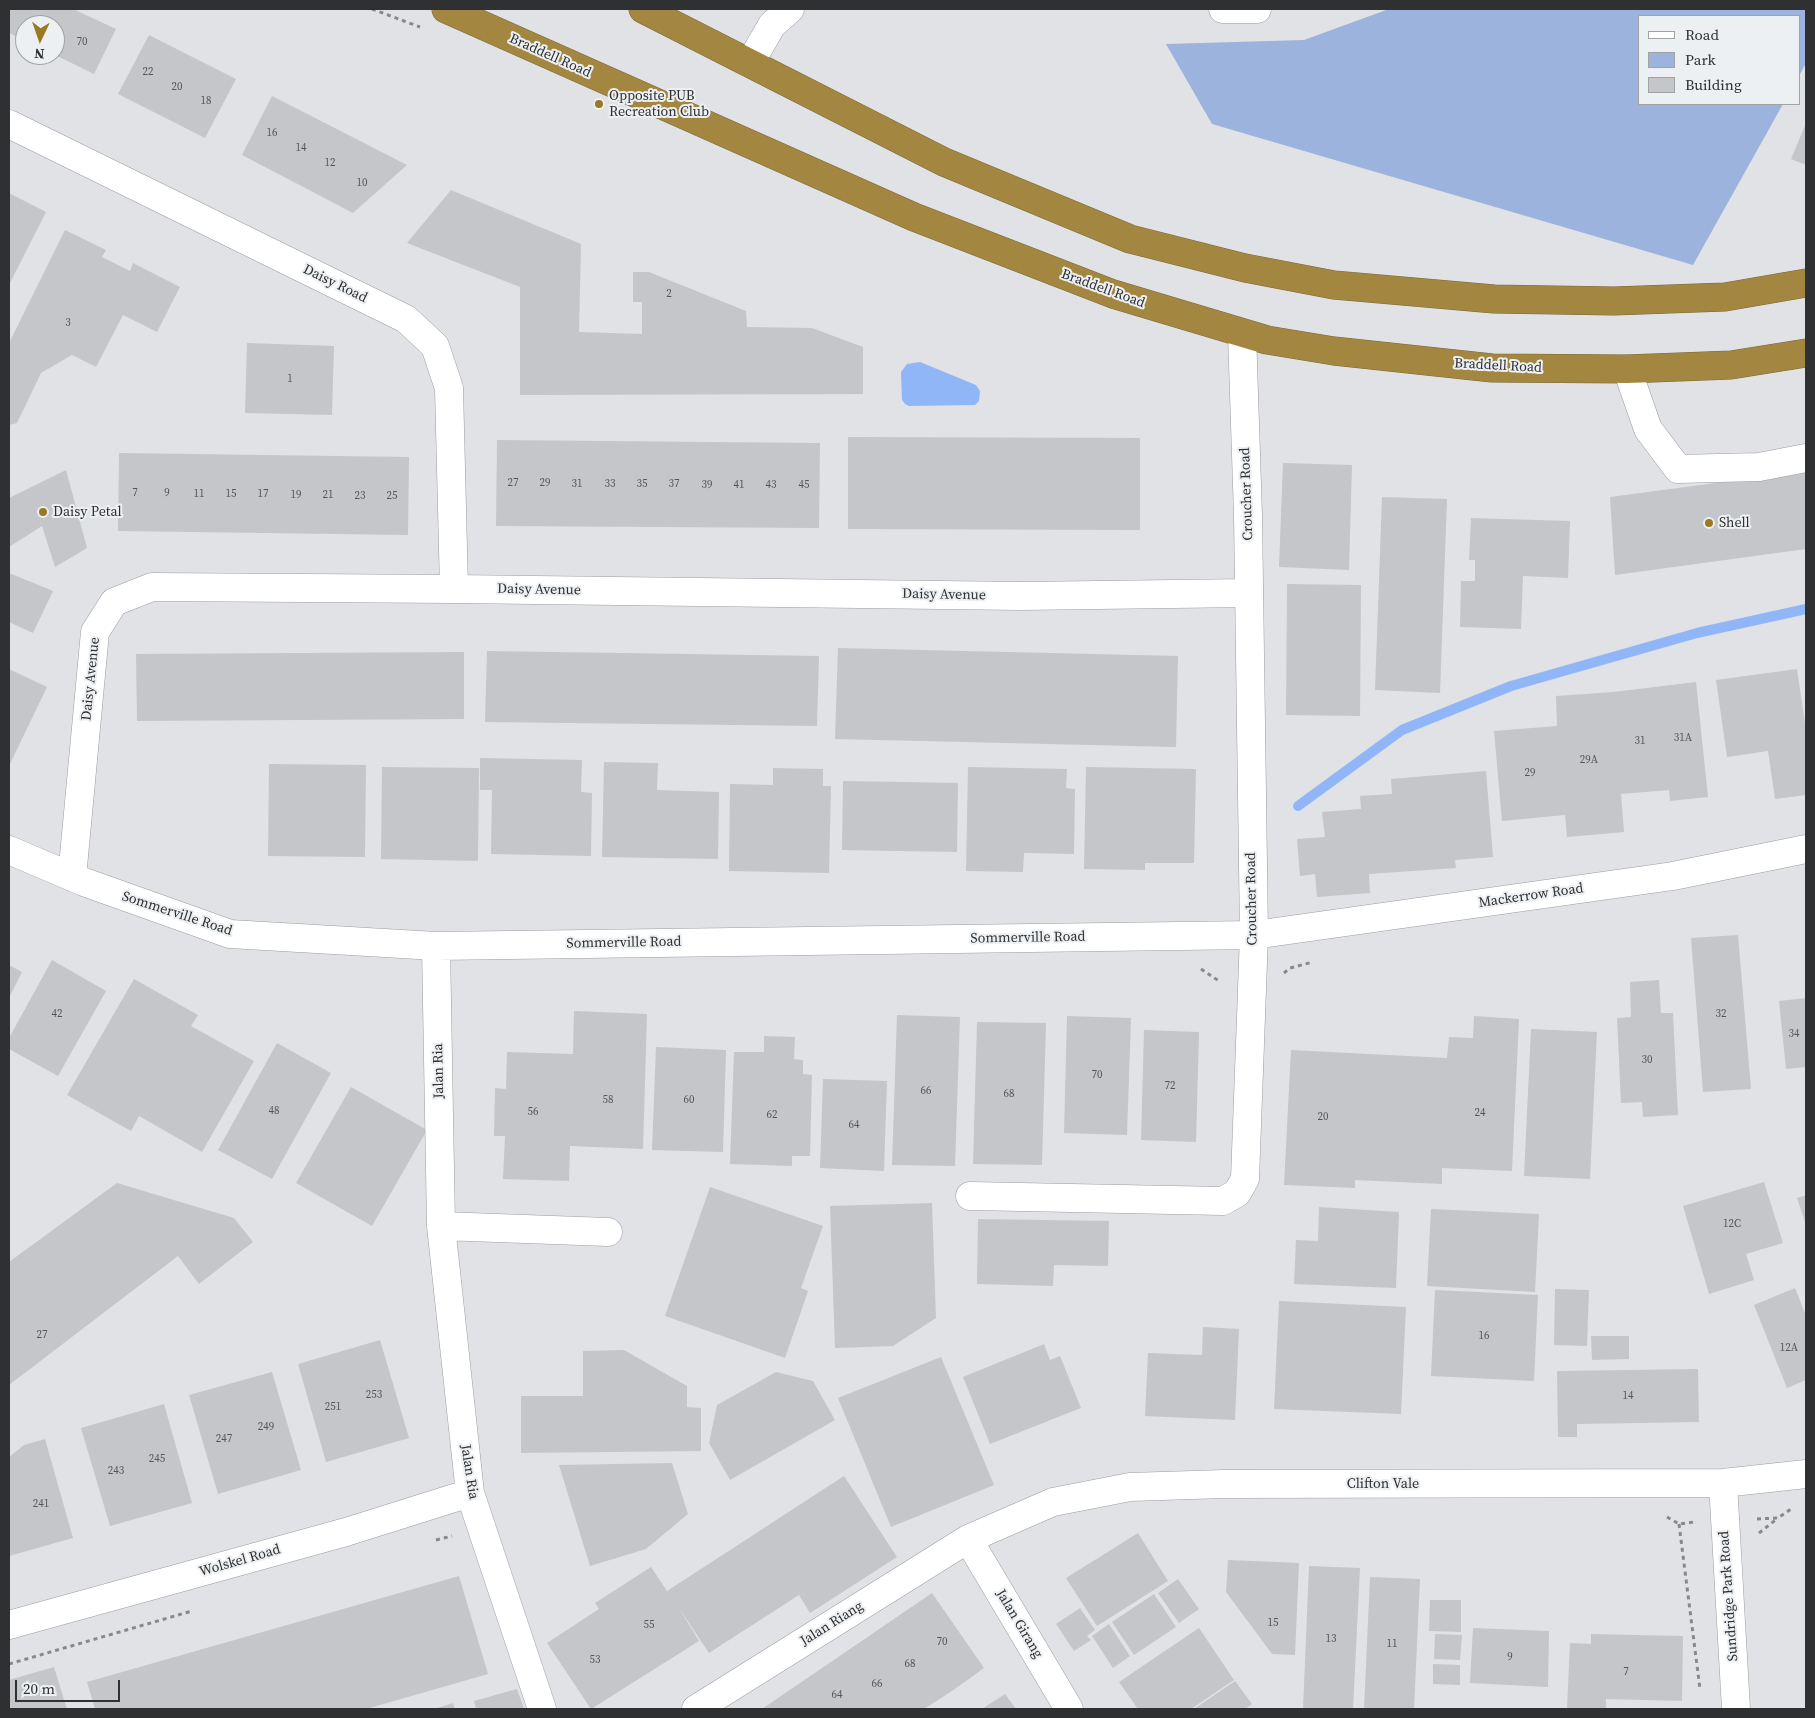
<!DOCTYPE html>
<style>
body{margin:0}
#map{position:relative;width:1815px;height:1718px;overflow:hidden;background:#e0e2e6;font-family:"Source Serif 4",serif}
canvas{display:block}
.frame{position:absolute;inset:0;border:10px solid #2f3031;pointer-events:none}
.legend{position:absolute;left:1638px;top:15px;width:162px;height:90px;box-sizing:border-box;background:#edf0f3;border:1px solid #a1a3a5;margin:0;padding:6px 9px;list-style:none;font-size:15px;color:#2f3031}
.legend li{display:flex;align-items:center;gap:10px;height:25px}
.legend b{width:25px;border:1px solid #a1a3a5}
.north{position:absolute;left:15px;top:15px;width:50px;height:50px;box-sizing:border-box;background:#edf0f3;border:1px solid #a1a3a5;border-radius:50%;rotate:183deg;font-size:14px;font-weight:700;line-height:20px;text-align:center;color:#2f3031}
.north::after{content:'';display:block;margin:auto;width:18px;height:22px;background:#9a7923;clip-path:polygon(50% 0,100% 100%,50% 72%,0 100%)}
.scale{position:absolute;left:15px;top:1680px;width:105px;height:22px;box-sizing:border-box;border:2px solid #2f3031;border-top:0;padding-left:6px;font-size:15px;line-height:18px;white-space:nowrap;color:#2f3031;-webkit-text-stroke:4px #edf0f3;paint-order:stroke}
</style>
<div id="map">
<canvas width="1815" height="1718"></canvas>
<div class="frame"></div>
<ul class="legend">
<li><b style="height:6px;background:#fff"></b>Road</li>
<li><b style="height:14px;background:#9cb3dd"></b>Park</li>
<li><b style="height:14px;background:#c4c6ca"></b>Building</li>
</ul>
<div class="north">N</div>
<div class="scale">20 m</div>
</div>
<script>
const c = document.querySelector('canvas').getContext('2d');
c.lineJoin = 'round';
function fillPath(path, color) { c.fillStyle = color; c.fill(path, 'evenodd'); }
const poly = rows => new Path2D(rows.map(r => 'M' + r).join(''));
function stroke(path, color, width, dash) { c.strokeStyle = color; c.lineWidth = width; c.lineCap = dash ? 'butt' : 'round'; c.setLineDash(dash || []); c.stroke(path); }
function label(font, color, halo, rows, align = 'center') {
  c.font = font + ' "Source Serif 4",serif'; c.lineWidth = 4; c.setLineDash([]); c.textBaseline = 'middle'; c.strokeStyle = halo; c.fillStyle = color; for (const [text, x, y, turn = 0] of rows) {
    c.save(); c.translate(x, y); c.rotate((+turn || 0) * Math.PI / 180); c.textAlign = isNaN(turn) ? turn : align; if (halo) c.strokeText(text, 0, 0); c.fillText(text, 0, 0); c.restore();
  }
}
const green = poly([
 [1389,9,1806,9,1806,63,1799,76,1799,16,1639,16,1639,104,1783,104,1693,265,1212,124,1166,44,1304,40]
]);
const water = poly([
 [920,362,976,385,980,391,979,401,975,405,909,406,905,404,902,400,901,372,907,364]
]);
const stream = poly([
 [1298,806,1402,730,1511,686,1697,633,1806,609]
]);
const building = poly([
 [9,9,73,9,116,29,94,74,55,55,55,25,25,25,25,40,9,33],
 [149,35,236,79,205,138,118,94],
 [272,96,331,126,407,165,353,213,242,155],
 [1806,123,1806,165,1791,159],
 [451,190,581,244,579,332,642,334,642,302,633,302,633,272,649,272,746,311,747,327,812,328,863,347,863,394,520,395,520,287,407,243],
 [9,193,46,212,9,285],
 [65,230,106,250,102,257,130,271,133,263,180,287,157,332,123,315,96,367,72,355,41,373,17,423,9,425,9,343],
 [247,343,334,346,332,415,245,413],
 [848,437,1140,438,1140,530,848,529],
 [497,440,820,443,819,528,496,526],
 [119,453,409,457,408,535,118,531],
 [1283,463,1352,465,1349,570,1279,567],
 [66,470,87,548,55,567,42,526,9,547,9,498],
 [1806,471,1806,549,1615,575,1610,497],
 [1382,497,1447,499,1440,693,1375,690],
 [1471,518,1570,521,1568,578,1523,576,1521,629,1460,627,1461,581,1475,581,1475,560,1469,560],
 [9,573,53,591,33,633,9,622],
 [1287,584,1361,585,1360,716,1286,715],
 [838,648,1178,656,1176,747,835,739],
 [487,651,819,656,817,726,485,722],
 [464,652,464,719,137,721,136,654],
 [9,669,47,687,9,766],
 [1797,669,1806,730,1806,795,1775,799,1768,751,1727,757,1716,680],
 [1696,682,1708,797,1670,801,1669,790,1621,794,1624,832,1567,837,1565,815,1502,821,1494,731,1557,726,1556,696,1613,692],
 [480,758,582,760,581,792,592,793,591,856,491,854,492,790,480,790],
 [604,762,658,763,657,790,719,792,718,859,602,857],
 [269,764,366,765,365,857,268,856],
 [382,767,479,768,478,861,381,859],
 [968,767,1067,769,1066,788,1075,789,1074,854,1024,853,1023,872,966,871],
 [1086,767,1196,769,1194,863,1145,863,1145,870,1084,869],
 [773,768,823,769,823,786,831,786,829,873,729,871,730,784,773,785],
 [1486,771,1493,857,1455,860,1456,868,1369,874,1370,893,1317,897,1315,874,1300,876,1297,839,1325,837,1322,812,1361,809,1360,796,1392,794,1391,779],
 [843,781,958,783,957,852,842,850],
 [1738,935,1751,1089,1703,1092,1691,938],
 [52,960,106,991,58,1076,9,1049,9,1038],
 [9,965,22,972,9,998],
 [134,979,198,1015,191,1026,254,1061,202,1152,139,1116,131,1131,67,1095],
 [1659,980,1661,1013,1673,1013,1678,1115,1643,1117,1642,1102,1621,1103,1617,1018,1631,1017,1630,982],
 [1806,998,1806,1067,1786,1069,1779,1001],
 [574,1011,647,1014,643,1149,570,1146,569,1181,503,1179,505,1136,494,1136,495,1088,506,1089,507,1052,573,1054],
 [897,1015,960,1017,955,1166,892,1165],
 [1067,1016,1131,1018,1127,1135,1064,1133],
 [1474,1016,1519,1019,1512,1171,1442,1168,1442,1184,1355,1180,1355,1188,1284,1185,1291,1050,1447,1058,1449,1037,1473,1038],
 [977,1022,1046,1023,1042,1165,973,1164],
 [1531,1029,1597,1032,1590,1179,1524,1176],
 [1144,1030,1199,1032,1196,1142,1141,1140],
 [764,1036,795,1037,794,1059,803,1060,803,1074,812,1075,810,1156,792,1156,792,1166,730,1164,734,1052,764,1052],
 [277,1043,331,1073,272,1179,218,1150],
 [656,1047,726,1050,723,1152,652,1150],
 [823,1079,887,1081,884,1171,820,1168],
 [351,1087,427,1130,372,1226,296,1183],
 [1764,1182,1783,1243,1746,1254,1754,1280,1709,1294,1683,1206],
 [117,1183,234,1218,253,1242,199,1284,178,1256,9,1385,9,1262],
 [710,1187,823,1226,801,1288,808,1291,785,1358,665,1316],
 [1806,1195,1806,1225,1797,1198],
 [932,1203,936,1318,893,1346,835,1348,830,1206],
 [1319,1207,1399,1212,1396,1288,1294,1284,1296,1240,1318,1241],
 [1431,1209,1539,1214,1535,1292,1427,1286],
 [978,1219,1109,1221,1108,1266,1054,1265,1053,1286,977,1284],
 [1795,1288,1806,1316,1806,1380,1787,1388,1754,1305],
 [1555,1289,1589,1290,1587,1346,1554,1345],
 [1435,1290,1538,1295,1534,1381,1431,1376],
 [1279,1301,1406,1307,1401,1414,1274,1409],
 [1203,1327,1239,1329,1235,1420,1145,1416,1148,1353,1202,1355],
 [1591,1336,1629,1336,1629,1359,1592,1360],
 [380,1340,409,1438,326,1462,298,1364],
 [1044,1344,1050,1360,1060,1356,1081,1408,990,1444,963,1377],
 [624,1350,687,1386,687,1407,701,1408,701,1451,521,1453,521,1396,583,1396,583,1351],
 [941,1357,994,1485,891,1527,838,1398],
 [1698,1369,1699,1422,1577,1424,1577,1437,1558,1437,1557,1371],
 [272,1372,301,1470,218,1494,189,1395],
 [776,1372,813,1381,835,1420,730,1480,709,1443,717,1405],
 [164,1404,192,1503,110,1526,81,1428],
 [45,1439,73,1538,9,1556,9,1457,24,1445],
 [672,1463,688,1514,646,1549,590,1566,559,1465],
 [844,1476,897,1557,810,1613,799,1595,709,1653,677,1605,699,1641,591,1709,547,1643,599,1609,595,1603,651,1567,667,1591],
 [1138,1533,1168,1581,1097,1626,1066,1578],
 [1228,1560,1299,1563,1295,1655,1272,1654,1226,1592],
 [1309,1566,1360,1568,1353,1709,1303,1709],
 [459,1576,488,1674,366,1709,95,1709,87,1682],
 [1370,1577,1420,1579,1414,1709,1364,1709],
 [1178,1579,1199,1609,1179,1623,1158,1593],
 [932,1593,984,1668,952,1691,924,1709,762,1709],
 [1154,1594,1176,1627,1134,1655,1112,1622],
 [1430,1600,1461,1600,1461,1632,1429,1631],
 [1080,1608,1095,1630,1087,1636,1091,1640,1074,1651,1056,1624],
 [1109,1624,1130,1656,1113,1668,1092,1636],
 [1199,1628,1234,1680,1191,1709,1138,1709,1119,1682],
 [1473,1628,1549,1631,1548,1687,1470,1683],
 [1435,1634,1462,1635,1460,1660,1434,1659],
 [1591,1634,1683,1636,1682,1701,1606,1699,1606,1709,1567,1709,1570,1643,1591,1644],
 [1433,1664,1460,1665,1460,1685,1433,1684],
 [54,1667,67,1709,9,1709,9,1680],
 [1235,1681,1252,1704,1245,1709,1194,1709],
 [517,1689,524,1709,476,1709,474,1701],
 [1005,1694,1016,1709,982,1709],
 [453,1703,455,1709,434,1709]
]);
const path = poly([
 [372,9,420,27],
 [1201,969,1219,981],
 [1284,973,1290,968,1313,962],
 [1667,1517,1679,1524,1694,1522],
 [1757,1519,1778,1518,1791,1509],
 [1679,1524,1700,1689],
 [1759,1533,1778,1518],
 [436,1540,452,1536],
 [9,1664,192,1611]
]);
const minor = poly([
 [1223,9,1257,9],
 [750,63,772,25,790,9],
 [9,124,406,319,435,346,449,388,454,589],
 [1627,369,1648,429,1678,469,1759,467,1806,458],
 [9,850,84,882,230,934,436,946,1254,935,1673,876,1806,849],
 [72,877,95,632,114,602,152,587,454,589,1022,596,1248,593],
 [436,946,441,1226,470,1493,542,1709],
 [970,1196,1223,1201,1237,1193,1245,1179,1254,935,1248,515,1242,333],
 [441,1226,608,1232],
 [1723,1483,1736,1709],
 [968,1539,1069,1709],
 [9,1625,346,1532,470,1493],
 [696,1709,968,1539,1053,1502,1130,1487,1224,1484,1723,1483,1806,1474]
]);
const highway = poly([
 [446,9,914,217,1113,294,1267,340,1334,351,1492,368,1627,369,1731,365,1806,353],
 [643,9,944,162,1130,239,1245,268,1334,285,1494,299,1614,301,1725,297,1806,283]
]);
const markers = [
 [599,104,5,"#9a7923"],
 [43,512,5,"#9a7923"],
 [1709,523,5,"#9a7923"]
];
const numberNames = [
 ["70",82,42],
 ["22",148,72],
 ["20",177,87],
 ["18",206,101],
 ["16",272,133],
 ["14",301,148],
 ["12",330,163],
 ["10",362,183],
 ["2",669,294],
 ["3",68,323],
 ["1",290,379],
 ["27",513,483],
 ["29",545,483],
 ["31",577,484],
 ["33",610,484],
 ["35",642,484],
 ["37",674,484],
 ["39",707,485],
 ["41",739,485],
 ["43",771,485],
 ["45",804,485],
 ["7",135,493],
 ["9",167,493],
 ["11",199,494],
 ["15",231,494],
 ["17",263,494],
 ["19",296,495],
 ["21",328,495],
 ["23",360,496],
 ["25",392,496],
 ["31A",1683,738],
 ["31",1640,741],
 ["29A",1589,760],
 ["29",1530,773],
 ["42",57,1014],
 ["32",1721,1014],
 ["34",1794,1034],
 ["30",1647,1060],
 ["70",1097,1075],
 ["72",1170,1086],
 ["66",926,1091],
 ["68",1009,1094],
 ["58",608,1100],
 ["60",689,1100],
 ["48",274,1111],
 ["56",533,1112],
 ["24",1480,1113],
 ["62",772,1115],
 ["20",1323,1117],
 ["64",854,1125],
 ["12C",1732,1224],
 ["27",42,1335],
 ["16",1484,1336],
 ["12A",1789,1348],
 ["253",374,1395],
 ["14",1628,1396],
 ["251",333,1407],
 ["249",266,1427],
 ["247",224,1439],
 ["245",157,1459],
 ["243",116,1471],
 ["241",41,1504],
 ["15",1273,1623],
 ["55",649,1625],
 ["13",1331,1639],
 ["70",942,1642],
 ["11",1392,1644],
 ["9",1510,1657],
 ["53",595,1660],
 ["68",910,1664],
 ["7",1626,1672],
 ["66",877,1684],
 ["64",837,1695]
];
const streetNames = [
 ["Braddell Road",550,56,24],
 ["Daisy Road",335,284,26],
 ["Braddell Road",1103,289,20],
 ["Braddell Road",1498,366,3],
 ["Croucher Road",1247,494,-92],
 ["Daisy Avenue",539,590,1],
 ["Daisy Avenue",944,595,1],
 ["Daisy Avenue",91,679,-84],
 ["Mackerrow Road",1531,896,-8],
 ["Croucher Road",1252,899,-91],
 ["Sommerville Road",177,914,18],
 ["Sommerville Road",1028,938,-1],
 ["Sommerville Road",624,943,-1],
 ["Jalan Ria",439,1071,-91],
 ["Jalan Ria",469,1472,81],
 ["Clifton Vale",1383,1484],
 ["Wolskel Road",240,1561,-16],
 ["Sundridge Park Road",1729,1596,-94],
 ["Jalan Riang",832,1624,-32],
 ["Jalan Girang",1019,1624,59]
];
const poiNames = [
 ["Opposite PUB",609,96],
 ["Recreation Club",609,112],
 ["Daisy Petal",53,512],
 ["Shell",1719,523]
];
fillPath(green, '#9cb3dd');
fillPath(water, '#91b6f8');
stroke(stream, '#91b6f8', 10);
fillPath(building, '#c4c6ca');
stroke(minor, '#9b9da1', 29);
stroke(highway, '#7a693b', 29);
stroke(path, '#88898c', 3, [4, 4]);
stroke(minor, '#fff', 28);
stroke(highway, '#a38741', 28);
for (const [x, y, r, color] of markers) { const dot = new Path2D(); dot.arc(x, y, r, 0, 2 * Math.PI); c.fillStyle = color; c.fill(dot); stroke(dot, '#edf0f3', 2); }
label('11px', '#545657', null, numberNames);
label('14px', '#2f3031', '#edf0f3', streetNames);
label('14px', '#2f3031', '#edf0f3', poiNames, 'left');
</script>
